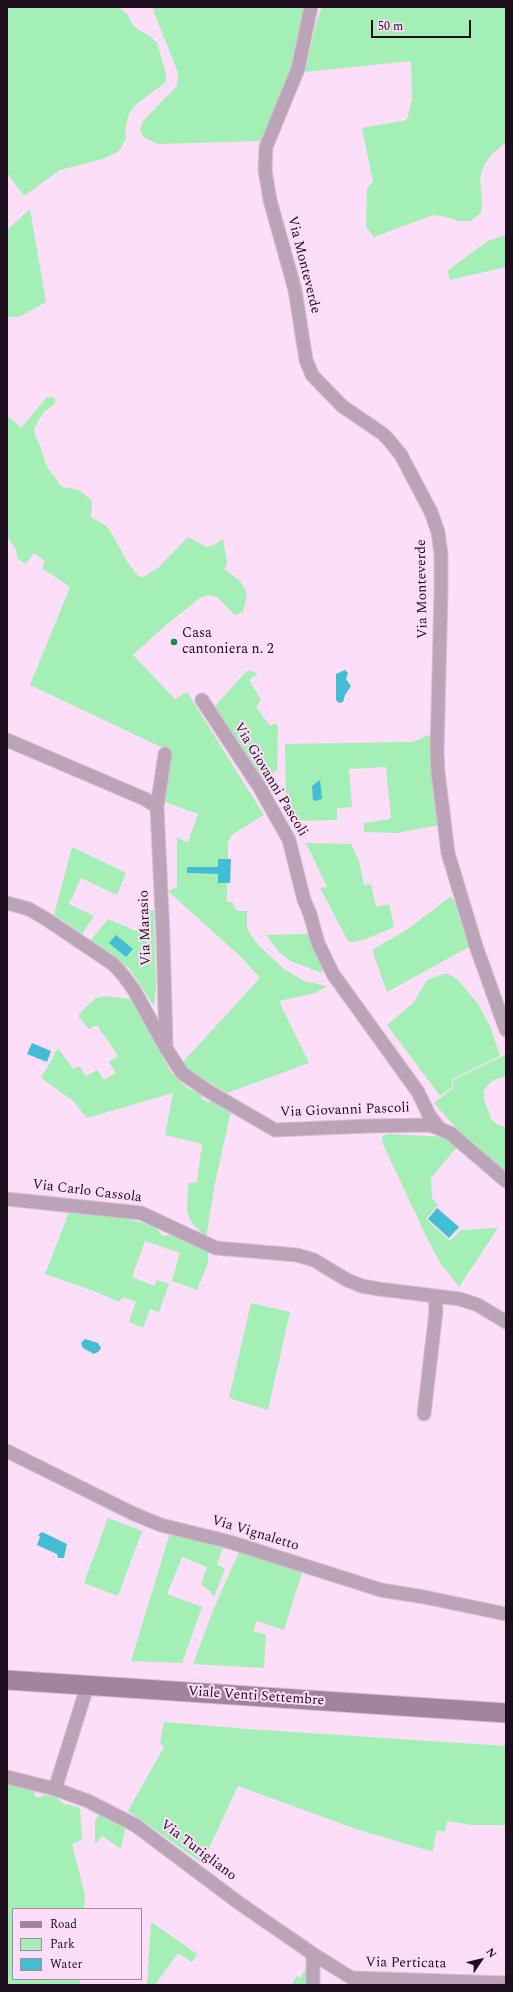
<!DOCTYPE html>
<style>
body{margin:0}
#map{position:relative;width:513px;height:1992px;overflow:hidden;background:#fddef8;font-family:Spectral,serif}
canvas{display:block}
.frame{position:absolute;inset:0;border:8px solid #1e0d1c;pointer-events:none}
.legend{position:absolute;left:12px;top:1908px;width:130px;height:72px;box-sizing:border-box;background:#fddef8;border:1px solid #a48aa0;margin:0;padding:5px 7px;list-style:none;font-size:12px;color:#1e0d1c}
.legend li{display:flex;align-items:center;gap:8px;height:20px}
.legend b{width:20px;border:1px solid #a48aa0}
.north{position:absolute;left:461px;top:1940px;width:40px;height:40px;-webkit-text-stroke:3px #fddef8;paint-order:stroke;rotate:55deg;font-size:11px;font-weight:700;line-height:16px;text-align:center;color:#1e0d1c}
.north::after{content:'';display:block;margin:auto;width:14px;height:18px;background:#1e0d1c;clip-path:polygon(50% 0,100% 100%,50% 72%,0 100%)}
.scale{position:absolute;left:371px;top:20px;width:100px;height:18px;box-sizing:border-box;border:2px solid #1e0d1c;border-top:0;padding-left:5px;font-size:12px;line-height:14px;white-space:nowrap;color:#1e0d1c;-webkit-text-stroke:3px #fddef8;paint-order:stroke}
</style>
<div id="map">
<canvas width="513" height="1992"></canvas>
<div class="frame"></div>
<ul class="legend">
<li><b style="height:5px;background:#a3839e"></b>Road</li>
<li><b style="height:11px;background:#a3efb5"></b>Park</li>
<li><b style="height:11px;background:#43bdd3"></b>Water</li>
</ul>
<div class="north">N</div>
<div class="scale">50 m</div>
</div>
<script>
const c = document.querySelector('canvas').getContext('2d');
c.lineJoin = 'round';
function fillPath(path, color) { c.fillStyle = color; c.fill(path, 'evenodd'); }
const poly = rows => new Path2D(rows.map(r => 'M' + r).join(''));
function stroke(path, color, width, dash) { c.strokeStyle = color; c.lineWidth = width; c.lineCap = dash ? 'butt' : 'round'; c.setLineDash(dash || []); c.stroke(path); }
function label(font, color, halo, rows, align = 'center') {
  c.font = font + ' Spectral,serif'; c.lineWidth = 4; c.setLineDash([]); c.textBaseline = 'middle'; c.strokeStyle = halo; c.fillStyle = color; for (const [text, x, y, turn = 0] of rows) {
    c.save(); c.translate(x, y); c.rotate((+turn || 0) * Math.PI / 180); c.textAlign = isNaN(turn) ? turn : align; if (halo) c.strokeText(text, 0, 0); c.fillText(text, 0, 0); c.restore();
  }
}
const green = poly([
 [7,7,120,8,128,15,131,22,136,28,151,37,157,43,166,74,166,82,134,106,129,114,125,130,126,138,119,151,103,159,60,170,24,196,7,173],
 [152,7,305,7,293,61,265,137,261,141,158,144,143,137,140,129,143,121,177,86,178,73],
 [322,7,506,7,506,142,492,154,484,165,480,177,482,202,481,213,471,221,458,221,447,217,433,215,374,237,366,227,367,188,373,182,362,128,407,120,412,99,411,61,305,72,316,23],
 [30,209,46,302,19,317,7,317,7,230],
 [506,235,506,267,450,280,447,271,488,241],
 [47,397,52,397,55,399,55,403,43,413,34,428,35,436,39,443,47,467,62,487,79,490,92,501,91,517,106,526,111,532,126,560,138,576,143,577,158,568,188,537,206,547,214,545,223,539,227,561,225,570,239,580,244,587,247,595,243,612,235,615,217,597,208,595,200,598,166,625,133,655,175,699,187,692,264,815,233,834,228,842,228,859,218,859,218,867,187,867,187,873,218,874,218,883,227,883,227,902,232,902,237,911,247,911,247,928,256,943,284,969,304,981,327,986,315,993,279,1001,309,1063,227,1093,188,1070,182,1063,260,978,242,958,168,891,177,887,177,838,188,842,198,814,165,802,172,750,161,747,30,685,70,587,42,568,45,561,34,553,26,564,17,558,16,549,7,537,7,415,21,428],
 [249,670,258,674,249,680,261,700,256,707,270,726,276,723,278,728,277,770,263,780,215,706,245,673],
 [432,734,440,825,397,833,364,832,364,823,391,819,386,767,349,769,352,807,337,808,337,820,299,821,297,816,286,808,285,744,412,742],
 [306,843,351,844,359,861,364,885,371,884,376,907,389,904,394,927,366,939,352,942,348,941,320,888,327,887],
 [72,847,126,873,117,895,81,878,69,904,94,916,82,934,54,915],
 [450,897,454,900,469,947,387,992,372,950,408,929],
 [148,909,154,910,156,988,154,1006,129,968,90,941,108,919,136,931],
 [308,934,322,967,322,973,291,961,279,952,266,935],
 [443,974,449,974,458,980,478,1004,490,1026,500,1056,452,1079,452,1087,440,1096,387,1025,413,1003,427,980],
 [105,996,131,999,171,1072,187,1088,201,1094,202,1099,208,1102,213,1101,231,1111,215,1183,206,1238,191,1222,187,1211,188,1183,197,1182,202,1144,165,1135,173,1093,87,1118,72,1100,41,1078,58,1048,73,1069,79,1066,86,1076,97,1070,104,1080,116,1073,109,1062,118,1056,97,1025,89,1029,78,1016,82,1011,96,998],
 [505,1055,506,1076,493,1080,488,1085,484,1090,484,1099,491,1119,498,1125,506,1127,506,1174,464,1137,434,1103,453,1088,453,1080],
 [389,1134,445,1137,457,1147,431,1178,432,1198,438,1205,426,1219,450,1241,461,1230,498,1228,459,1287,439,1261,427,1238,383,1144,382,1136],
 [69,1212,128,1219,154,1226,163,1236,176,1234,208,1249,208,1263,197,1290,172,1281,180,1253,145,1241,132,1277,154,1286,157,1280,169,1284,159,1312,150,1309,143,1328,129,1322,136,1302,123,1297,119,1302,94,1291,45,1274],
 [251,1303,290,1312,268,1410,229,1398],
 [108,1518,142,1531,118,1596,84,1583],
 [170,1533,223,1548,217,1564,225,1569,214,1597,210,1591,201,1584,207,1567,182,1557,167,1594,202,1607,182,1663,131,1661],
 [239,1552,303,1570,284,1630,257,1621,253,1631,266,1635,264,1668,193,1664,214,1608],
 [164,1722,248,1729,506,1746,506,1825,472,1825,447,1821,445,1832,437,1830,433,1850,430,1851,356,1829,238,1786,202,1863,128,1811,164,1747,160,1743],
 [7,1784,36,1789,34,1796,41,1798,43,1795,52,1796,58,1798,62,1803,80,1808,82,1840,72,1844,85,1895,84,1909,13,1909,13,1979,80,1979,80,1985,7,1985],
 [99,1815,126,1825,121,1849,102,1836,97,1842,95,1842,95,1821],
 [151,1922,197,1954,192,1962,178,1953,155,1985,147,1985],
 [309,1963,310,1985,291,1985,297,1976,300,1978]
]);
const water = poly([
 [345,670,348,673,346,679,351,686,345,695,343,702,339,703,336,700,336,674],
 [320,780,322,799,315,801,313,800,312,786],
 [218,859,231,859,230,883,218,883,218,874,187,873,187,867,218,867],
 [116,935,133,949,126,957,109,943],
 [32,1043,51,1051,47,1062,27,1054],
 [437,1208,459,1227,449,1238,428,1219],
 [85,1339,98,1343,101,1348,98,1352,94,1354,83,1348,81,1343],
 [42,1532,67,1544,64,1558,58,1558,57,1554,37,1545,40,1537,38,1535]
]);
const minor = poly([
 [311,7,298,69,266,147,265,170,270,200,295,290,306,360,312,375,342,406,383,434,388,439,401,455,431,512,438,532,441,554,441,592,437,752,438,772,448,853,476,946,506,1030],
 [202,700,260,788,289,840,304,900,310,914,318,943,333,974,418,1092,429,1115,440,1129],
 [7,740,145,799,157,807],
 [165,754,157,807,163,936,166,1044],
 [7,903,29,909,46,919,113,964,123,975,134,990,166,1048,182,1073,208,1091,275,1130,369,1126,430,1125,450,1133,506,1181],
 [7,1199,141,1213,216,1248,297,1255,314,1260,347,1280,362,1286,379,1289,460,1299,478,1305,506,1322],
 [424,1414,436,1311,435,1296],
 [7,1451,134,1514,161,1525,230,1542,381,1590,424,1597,506,1614],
 [7,1777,55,1789,88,1801,135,1825,239,1903,313,1954,363,1985],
 [55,1789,87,1687],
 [353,1978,506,1983],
 [313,1985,313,1954]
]);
const secondary = poly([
 [7,1680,506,1713]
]);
const markers = [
 [174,642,4,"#188e48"]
];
const streetNames = [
 ["Via Monteverde",303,265,76],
 ["Via Monteverde",423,589,-91],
 ["Via Giovanni Pascoli",270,780,59],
 ["Via Marasio",146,928,-92],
 ["Via Giovanni Pascoli",345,1111,-2],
 ["Via Carlo Cassola",87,1192,7],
 ["Via Vignaletto",255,1534,17],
 ["Viale Venti Settembre",256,1697,4],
 ["Via Turigliano",198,1851,37],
 ["Via Perticata",406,1964,1]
];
const poiNames = [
 ["Casa",182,634],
 ["cantoniera n. 2",182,650]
];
fillPath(green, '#a3efb5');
fillPath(water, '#43bdd3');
stroke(minor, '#d9bdd5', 15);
stroke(secondary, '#d9bdd5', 21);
stroke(minor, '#bba4b7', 13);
stroke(secondary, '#a3839e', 19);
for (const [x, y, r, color] of markers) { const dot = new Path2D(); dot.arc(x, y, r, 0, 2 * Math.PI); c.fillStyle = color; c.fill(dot); stroke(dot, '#fddef8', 1.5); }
label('14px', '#1e0d1c', '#fddef8', streetNames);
label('14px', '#1e0d1c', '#fddef8', poiNames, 'left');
</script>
